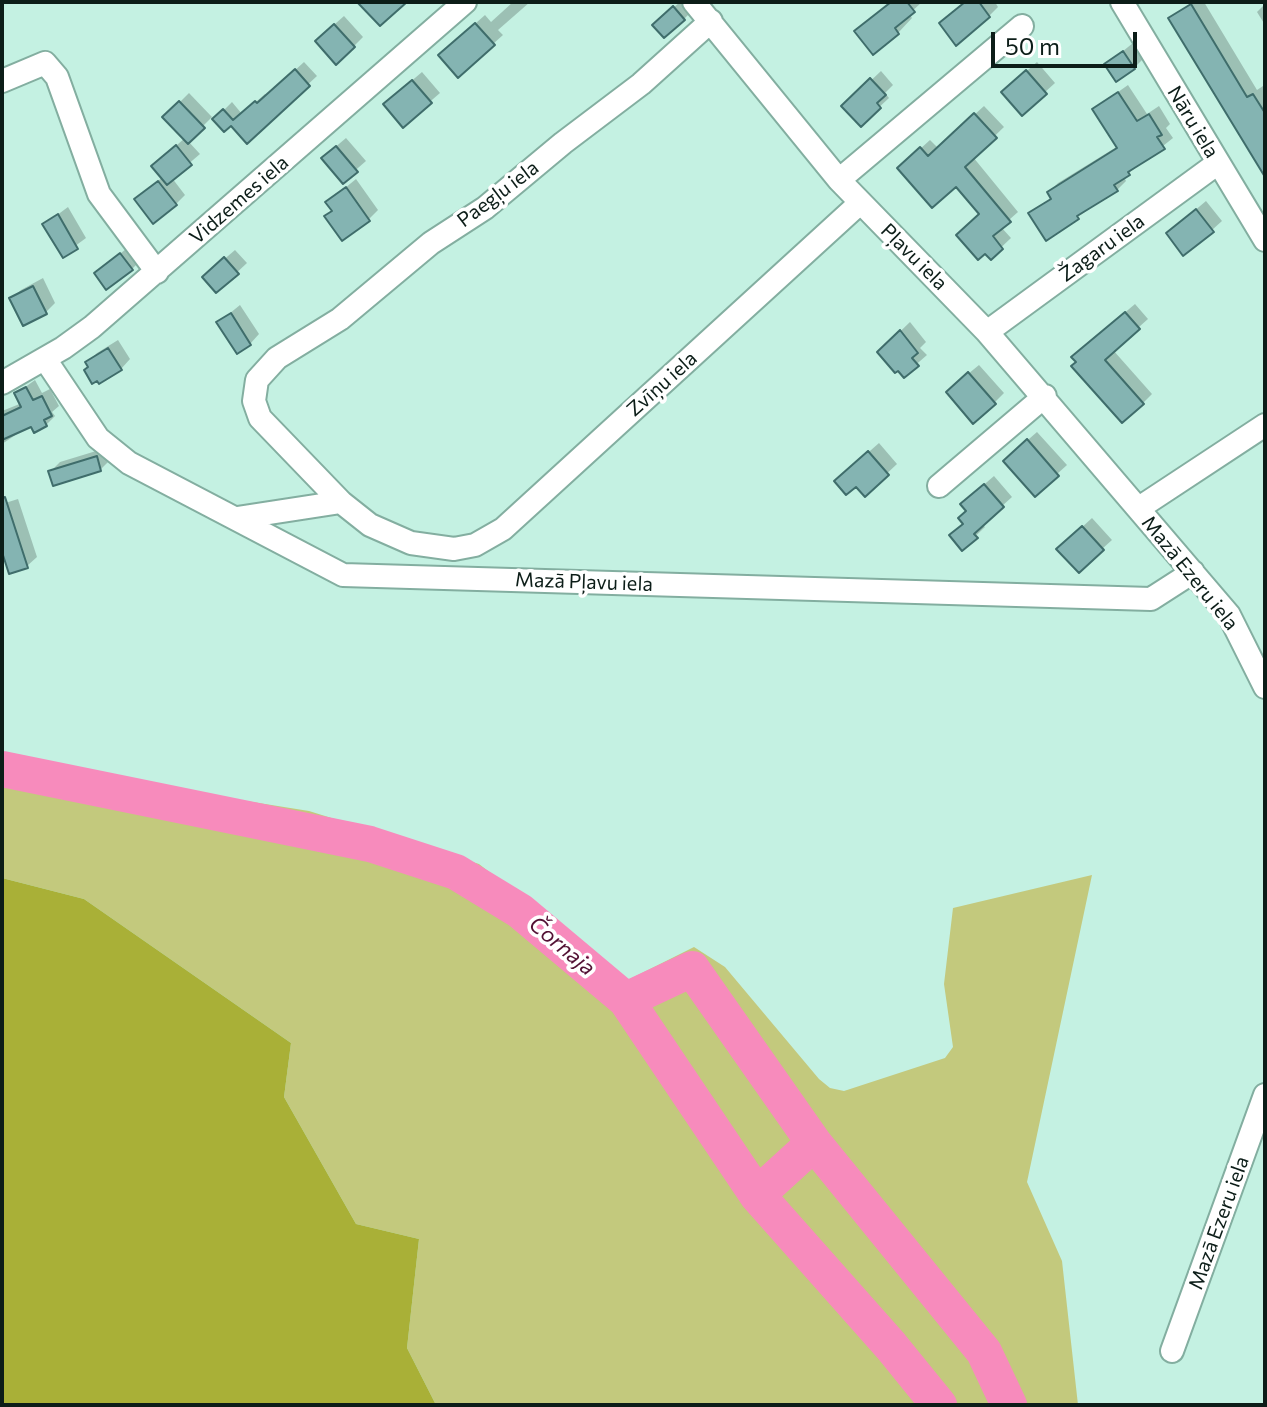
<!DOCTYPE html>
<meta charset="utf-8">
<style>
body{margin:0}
#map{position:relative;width:1267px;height:1407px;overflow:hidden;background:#c4f1e2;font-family:Commissioner,sans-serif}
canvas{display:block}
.frame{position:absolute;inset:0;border:4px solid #0c1d18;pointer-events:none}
.scale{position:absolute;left:991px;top:32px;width:146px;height:36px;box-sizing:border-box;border:4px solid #0c1d18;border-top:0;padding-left:10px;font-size:24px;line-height:28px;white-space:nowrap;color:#0c1d18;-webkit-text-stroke:6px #fff;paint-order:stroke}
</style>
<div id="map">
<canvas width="1267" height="1407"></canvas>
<div class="frame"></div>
<div class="scale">50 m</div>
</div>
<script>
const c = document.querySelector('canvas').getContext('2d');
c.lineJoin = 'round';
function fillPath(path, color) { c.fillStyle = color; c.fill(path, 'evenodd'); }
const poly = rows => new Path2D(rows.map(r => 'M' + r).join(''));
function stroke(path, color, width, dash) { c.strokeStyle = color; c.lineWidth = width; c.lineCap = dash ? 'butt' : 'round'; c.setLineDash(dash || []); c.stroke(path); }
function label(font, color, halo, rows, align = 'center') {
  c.font = font + ' Commissioner,sans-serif'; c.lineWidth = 7; c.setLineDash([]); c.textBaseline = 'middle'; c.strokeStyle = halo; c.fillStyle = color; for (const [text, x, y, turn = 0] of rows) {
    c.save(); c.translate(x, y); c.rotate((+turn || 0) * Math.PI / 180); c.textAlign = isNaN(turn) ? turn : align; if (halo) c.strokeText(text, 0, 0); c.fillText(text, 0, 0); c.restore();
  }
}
const green = poly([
 [2,754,96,777,309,811,479,864,628,980,694,947,725,967,819,1079,830,1088,844,1091,945,1058,953,1047,944,984,953,908,1092,875,1027,1182,1062,1261,1078,1405,436,1405,407,1348,419,1239,356,1224,284,1097,291,1043,84,899,2,878]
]);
const forest = poly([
 [2,878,84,899,291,1043,284,1097,356,1224,419,1239,407,1348,436,1405,2,1405]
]);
const shadow = poly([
 [513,2,530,2,498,30,503,35,493,44,450,46,485,15,491,22],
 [680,2,686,2,693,10,684,19,664,16],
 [890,2,922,2,909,14,912,18,898,33,857,31],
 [965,2,995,2,998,7,989,16,941,23],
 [1192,2,1204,2,1257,90,1263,86,1265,89,1265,176,1171,19],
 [1265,4,1265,25,1257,12],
 [344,16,363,37,354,46,326,32],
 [1133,43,1143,59,1134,68,1107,64],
 [304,62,317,76,247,141,223,111,232,102,242,114,265,94,267,96],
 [1037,62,1055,83,1022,113,1013,83],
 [881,71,893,85,885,93,889,98,861,124,844,106],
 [422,72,440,93,403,125,395,95],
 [1128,85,1147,114,1159,106,1170,124,1166,128,1173,138,1124,177,1126,181,1117,190,1047,238,1031,214,1052,197,1049,192,1058,183,1118,146,1094,109],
 [189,93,212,117,188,141,200,154,172,178,185,195,176,204,146,190,163,177,163,157,185,138,165,117],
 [984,106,1004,127,973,157,1018,212,1001,227,1011,238,991,257,981,213,956,184,909,159,930,140,938,148],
 [346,138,366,161,343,181,333,149],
 [356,179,378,210,369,219,333,210,328,202],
 [1206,201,1222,221,1212,230,1168,233],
 [68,207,86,238,63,255,45,224],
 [131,245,141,260,132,269,96,273],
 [235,250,247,263,217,291,214,268],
 [43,278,55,303,46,312,24,323,11,299,21,290],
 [1135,304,1148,319,1113,350,1152,394,1143,403,1078,362,1083,348],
 [240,305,259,334,250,344,219,322],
 [910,322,926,342,920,348,927,355,904,375,879,352],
 [118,340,130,359,121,369,90,366,88,362,97,353],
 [979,365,1004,393,994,403,957,383],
 [35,380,42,393,50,389,59,406,52,412,55,416,46,425,32,424,2,444,2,411,22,403,17,393],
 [1037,432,1067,465,1035,494,1014,452],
 [879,443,897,464,865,494,846,472],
 [106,448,110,460,100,470,51,471,60,462],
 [994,476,1012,497,982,524,985,527,963,548,965,523,972,495],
 [18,499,37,557,27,566,2,545,2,504],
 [1092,518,1112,540,1102,549,1068,540]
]);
const river = poly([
 [2,769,370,844,456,872,520,911,626,1000,757,1195,891,1346,939,1405],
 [626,1000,692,969,814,1143,984,1352,1009,1405],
 [757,1195,814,1143]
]);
const building = poly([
 [357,2,407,2,380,26,357,2],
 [891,2,907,2,915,12,895,28,899,34,873,55,854,31,891,2],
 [965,2,979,2,990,17,956,46,939,23,965,2],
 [1191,4,1247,97,1253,94,1265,113,1265,177,1168,18,1191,4],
 [673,6,685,20,664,38,652,25,673,6],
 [475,23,495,45,458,78,438,55,475,23],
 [334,24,355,47,336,65,315,41,334,24],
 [1123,51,1135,69,1116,82,1104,64,1123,51],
 [295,69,310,86,247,144,231,126,224,132,212,119,223,109,233,120,255,101,257,103,295,69],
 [1026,70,1047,94,1022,116,1001,92,1026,70],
 [870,78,886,95,877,103,881,108,861,127,841,106,870,78],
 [412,80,432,103,403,128,383,104,412,80],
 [1118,92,1137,121,1149,114,1162,135,1157,137,1165,149,1128,172,1130,175,1114,185,1118,191,1077,216,1079,219,1046,241,1028,213,1051,199,1047,192,1117,148,1092,109,1118,92],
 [179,101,205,128,188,144,162,117,179,101],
 [974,113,997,138,965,167,1011,222,993,236,1003,249,991,260,985,254,978,260,956,235,979,214,956,187,932,208,897,168,920,147,928,156,974,113],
 [176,145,192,165,167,185,151,166,176,145],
 [336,146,358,172,343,184,321,158,336,146],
 [158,181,177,205,153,224,134,199,158,181],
 [346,187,370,221,342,241,324,216,332,211,325,202,346,187],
 [1196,209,1214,232,1183,256,1166,233,1196,209],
 [58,214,78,249,63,258,42,224,58,214],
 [120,253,133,270,106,290,94,273,120,253],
 [224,257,239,274,216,293,202,277,224,257],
 [33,286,47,314,23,326,9,298,33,286],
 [1125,312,1140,329,1105,360,1144,404,1122,423,1071,366,1076,362,1071,357,1125,312],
 [231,313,251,345,237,354,216,322,231,313],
 [900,330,918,353,912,358,919,366,904,378,898,371,895,373,877,352,900,330],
 [108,348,122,370,99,384,97,381,92,384,84,370,88,367,85,362,108,348],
 [968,372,996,404,973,424,946,392,968,372],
 [26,387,33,400,42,396,52,416,44,420,47,426,34,433,31,427,2,440,2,416,21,407,14,393,26,387],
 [1027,439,1059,476,1035,497,1003,461,1027,439],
 [868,451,889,475,865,497,856,487,846,495,834,481,868,451],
 [97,456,101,471,53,486,48,471,97,456],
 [984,484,1004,507,974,534,978,538,962,551,949,535,963,524,958,518,966,511,960,504,984,484],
 [5,497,28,568,9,574,2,552,2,498,5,497],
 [1082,526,1104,550,1079,573,1056,549,1082,526]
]);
const minor = poly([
 [694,2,839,180,987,332,1229,615,1265,687],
 [1122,2,1265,240],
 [2,81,45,63,57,77,99,194,157,272],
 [839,180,1022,26],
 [987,332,1218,163],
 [45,359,98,438,129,463,343,575,1151,599,1193,572],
 [2,383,63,348,92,327,465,2],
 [939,486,1045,396],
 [341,502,260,418,254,401,257,380,277,358,340,319,431,243,485,208,563,143,641,84,711,21],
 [1139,508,1265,425],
 [237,518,341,502,370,525,411,543,454,549,475,545,503,529,860,203],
 [1172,1351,1265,1095]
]);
const streetNames = [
 ["Nāru iela",1193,122,59],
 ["Paegļu iela",498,194,-37],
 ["Vidzemes iela",239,200,-41],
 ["Žagaru iela",1102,248,-36],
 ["Pļavu iela",914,257,45],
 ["Zvīņu iela",662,384,-42],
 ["Mazā Ezeru iela",1190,573,51],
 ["Mazā Pļavu iela",584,582,2],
 ["Mazā Ezeru iela",1219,1223,-70]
];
const waterNames = [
 ["Čornaja",562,946,40]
];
fillPath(green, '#c3c97d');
fillPath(forest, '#a9b037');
fillPath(shadow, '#0003');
stroke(river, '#f78bbc', 36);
fillPath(building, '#84b4b2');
stroke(building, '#3f6d6b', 2);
stroke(minor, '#83aea0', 26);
stroke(minor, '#fff', 22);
label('20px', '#0c1d18', '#fff', streetNames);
label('italic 22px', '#531134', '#fff', waterNames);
</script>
